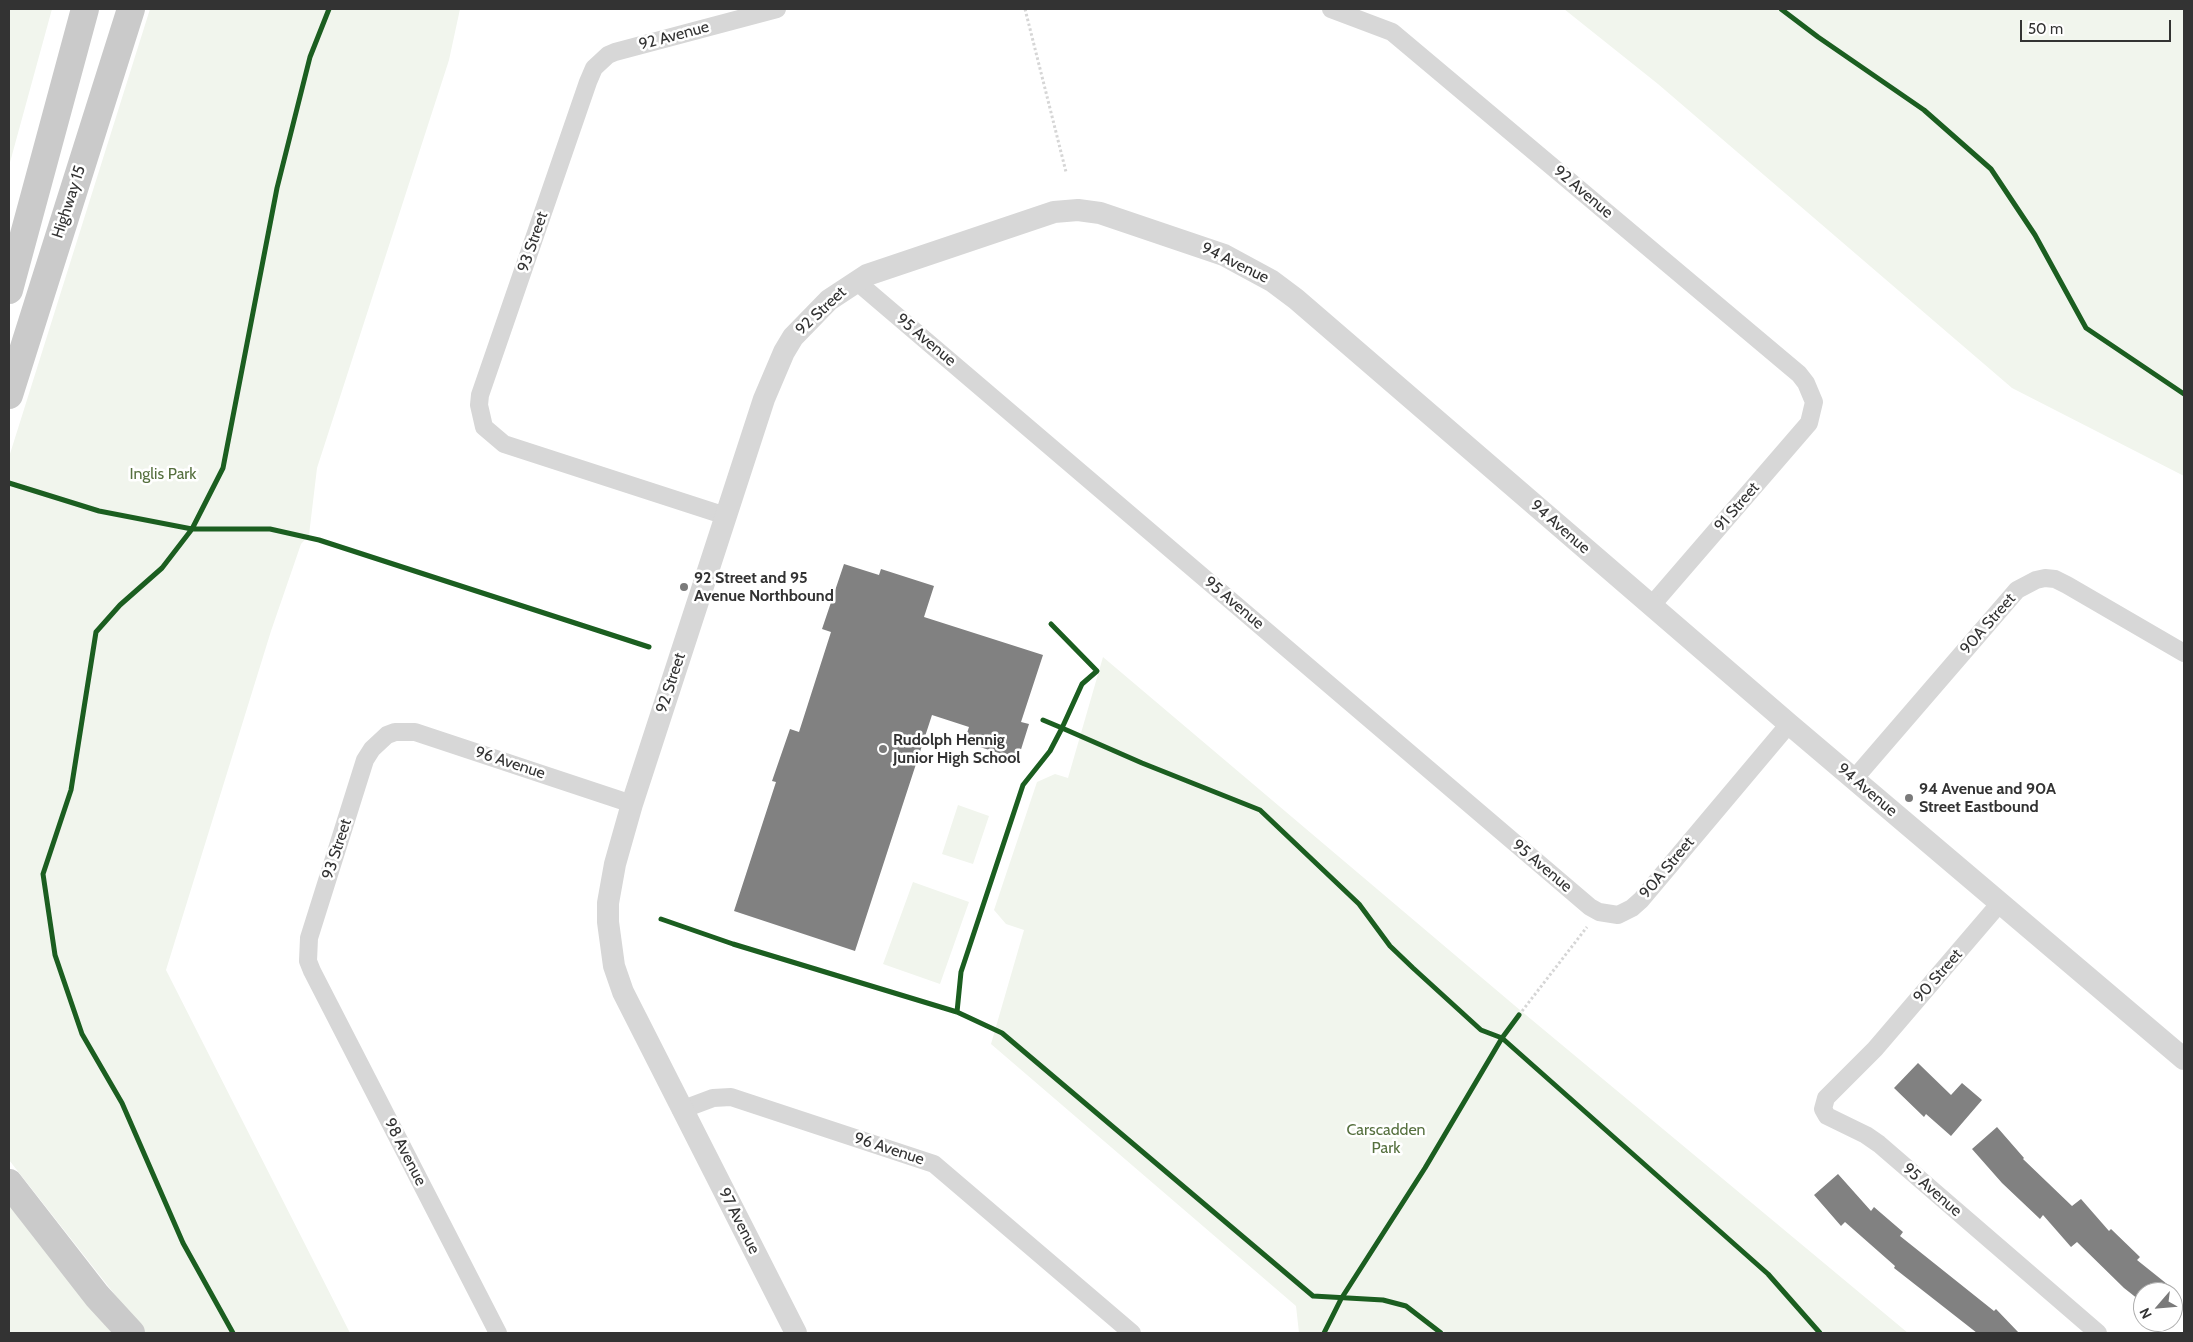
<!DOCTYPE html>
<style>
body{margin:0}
#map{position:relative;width:2193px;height:1342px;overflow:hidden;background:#fff;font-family:Cabin,sans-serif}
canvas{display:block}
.frame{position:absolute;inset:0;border:10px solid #333;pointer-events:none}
.north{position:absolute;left:2133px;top:1282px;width:50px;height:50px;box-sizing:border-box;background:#fff;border:1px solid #adadad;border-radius:50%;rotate:243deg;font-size:14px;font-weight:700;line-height:20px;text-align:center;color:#333}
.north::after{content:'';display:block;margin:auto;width:18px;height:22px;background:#7a7a7a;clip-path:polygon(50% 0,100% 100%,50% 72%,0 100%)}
.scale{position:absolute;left:2020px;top:20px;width:151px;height:22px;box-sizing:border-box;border:2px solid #333;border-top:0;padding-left:6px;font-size:15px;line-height:18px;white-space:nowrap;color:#333;-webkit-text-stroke:4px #fff;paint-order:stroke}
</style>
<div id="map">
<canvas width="2193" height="1342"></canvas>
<div class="frame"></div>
<div class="north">N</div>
<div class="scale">50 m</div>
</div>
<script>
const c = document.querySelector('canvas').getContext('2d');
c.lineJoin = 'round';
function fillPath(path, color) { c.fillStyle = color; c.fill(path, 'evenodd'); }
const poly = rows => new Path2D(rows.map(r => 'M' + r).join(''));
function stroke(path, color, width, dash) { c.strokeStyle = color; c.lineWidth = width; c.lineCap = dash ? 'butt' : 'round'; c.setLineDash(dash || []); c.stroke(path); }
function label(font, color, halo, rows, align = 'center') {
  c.font = font + ' Cabin,sans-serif'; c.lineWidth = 5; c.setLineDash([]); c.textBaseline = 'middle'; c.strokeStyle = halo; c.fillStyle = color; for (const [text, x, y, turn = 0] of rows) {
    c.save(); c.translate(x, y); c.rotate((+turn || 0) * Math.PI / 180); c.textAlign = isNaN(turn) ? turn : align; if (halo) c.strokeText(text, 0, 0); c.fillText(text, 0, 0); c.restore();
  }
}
const green = poly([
 [9,9,52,9,9,166],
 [150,9,460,9,449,60,317,468,309,535,301,544,271,631,166,970,350,1333,145,1333,9,1160,9,457],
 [1564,9,2184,9,2184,476,2012,388,1658,84],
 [1103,657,1514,1005,1908,1333,1299,1333,1296,1306,991,1044,1024,930,1006,924,994,910,1037,782,1055,774,1068,778],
 [958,805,989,816,973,864,942,854],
 [913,882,969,902,940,984,883,964],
 [9,1190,122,1333,9,1333]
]);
const building = poly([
 [844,564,879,575,881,569,934,586,924,617,1043,655,1021,722,1029,724,1018,759,964,742,969,727,932,715,855,951,734,911,776,782,772,781,790,729,799,732,831,632,822,629],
 [1918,1063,1951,1095,1962,1083,1982,1100,1951,1136,1926,1114,1924,1117,1894,1088],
 [1997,1127,2024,1158,2023,1159,2072,1206,2081,1199,2109,1231,2111,1229,2140,1257,2137,1260,2177,1292,2143,1292,2143,1303,2124,1288,2077,1242,2071,1247,2043,1215,2040,1219,2002,1183,1972,1149],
 [1838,1174,1871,1211,1874,1207,1903,1232,1900,1236,1994,1311,1996,1309,2019,1333,1977,1333,1894,1268,1895,1266,1845,1222,1841,1226,1814,1195]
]);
const path = poly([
 [1025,9,1066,172],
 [1519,1015,1587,927]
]);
const minor = poly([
 [1331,9,1392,32,1799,374,1806,383,1814,402,1809,423,1651,606],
 [856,281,1590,907,1599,912,1618,915,1632,908,1641,900,1789,724],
 [726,516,504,444,484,427,479,405,480,395,588,82,594,68,608,55,615,52,777,9],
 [1854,779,2017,590,2036,580,2045,578,2055,579,2067,585,2184,653],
 [2000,903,1875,1049,1826,1098,1823,1109,1827,1116,1866,1135,1879,1144,2098,1333],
 [681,1110,713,1098,731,1097,934,1164,1132,1333],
 [498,1333,312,971,308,961,309,938,365,760,372,749,387,735,395,732,415,732,632,804]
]);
const tertiary = poly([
 [796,1333,623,992,614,966,608,922,608,903,615,864,632,804,764,399,784,352,793,337,829,300,867,275,1054,212,1078,210,1100,213,1224,255,1272,281,1296,299,1789,724,2184,1059]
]);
const primary = poly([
 [9,290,85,9],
 [9,395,131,9],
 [9,1183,97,1296,131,1333]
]);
const cycleway = poly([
 [1781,9,1818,37,1924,110,1991,169,2035,235,2086,328,2184,394],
 [9,483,99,511,192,529,270,529,319,540,649,647],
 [1051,624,1097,671,1082,684,1062,728,1142,763,1260,810,1359,904,1390,946,1413,968,1481,1030,1502,1038,1768,1274,1820,1333],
 [661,919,733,944,957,1012,1002,1033,1313,1296,1383,1300,1406,1306,1441,1333],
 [957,1012,961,972,1023,785,1050,751,1062,728,1043,720],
 [233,1333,183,1243,122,1103,82,1034,55,955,43,874,71,790,96,632,120,605,162,568,192,529,223,468,277,188,310,57,329,9],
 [1324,1333,1341,1299,1425,1168,1502,1038,1519,1015]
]);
const markers = [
 [684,587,5,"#7a7a7a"],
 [883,749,5,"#7a7a7a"],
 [1909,798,5,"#7a7a7a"]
];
const streetNames = [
 ["92 Avenue",674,36,-15],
 ["92 Avenue",1583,192,40],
 ["Highway 15",69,202,-72],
 ["93 Street",533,242,-71],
 ["94 Avenue",1235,263,26],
 ["92 Street",821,311,-43],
 ["95 Avenue",926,340,40],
 ["91 Street",1737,507,-49],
 ["94 Avenue",1560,527,41],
 ["95 Avenue",1234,603,40],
 ["90A Street",1988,624,-49],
 ["92 Street",671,683,-72],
 ["96 Avenue",510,763,18],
 ["94 Avenue",1867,790,40],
 ["93 Street",337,849,-72],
 ["95 Avenue",1542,866,40],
 ["90A Street",1667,868,-50],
 ["90 Street",1938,976,-49],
 ["96 Avenue",889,1149,18],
 ["98 Avenue",405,1152,63],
 ["95 Avenue",1932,1190,41],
 ["97 Avenue",739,1221,63]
];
const parkNames = [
 ["Inglis Park",163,474],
 ["Carscadden",1386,1130],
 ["Park",1386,1148]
];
const poiNames = [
 ["92 Street and 95",694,578],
 ["Avenue Northbound",694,596],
 ["Rudolph Hennig",893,740],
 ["Junior High School",893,758],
 ["94 Avenue and 90A",1919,789],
 ["Street Eastbound",1919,807]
];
fillPath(green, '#f1f5ed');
fillPath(building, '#818181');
stroke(path, '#d6d6d6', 3, [2.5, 2.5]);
stroke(minor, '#d7d7d7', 18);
stroke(tertiary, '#d7d7d7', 22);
stroke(primary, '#cacaca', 28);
stroke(cycleway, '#1b5e20', 5);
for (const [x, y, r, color] of markers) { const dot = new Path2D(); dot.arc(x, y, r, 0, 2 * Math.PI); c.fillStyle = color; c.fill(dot); stroke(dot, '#fff', 2); }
label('16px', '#333', '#fff', streetNames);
label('16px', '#56703f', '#fff', parkNames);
label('bold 16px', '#333', '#fff', poiNames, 'left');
</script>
